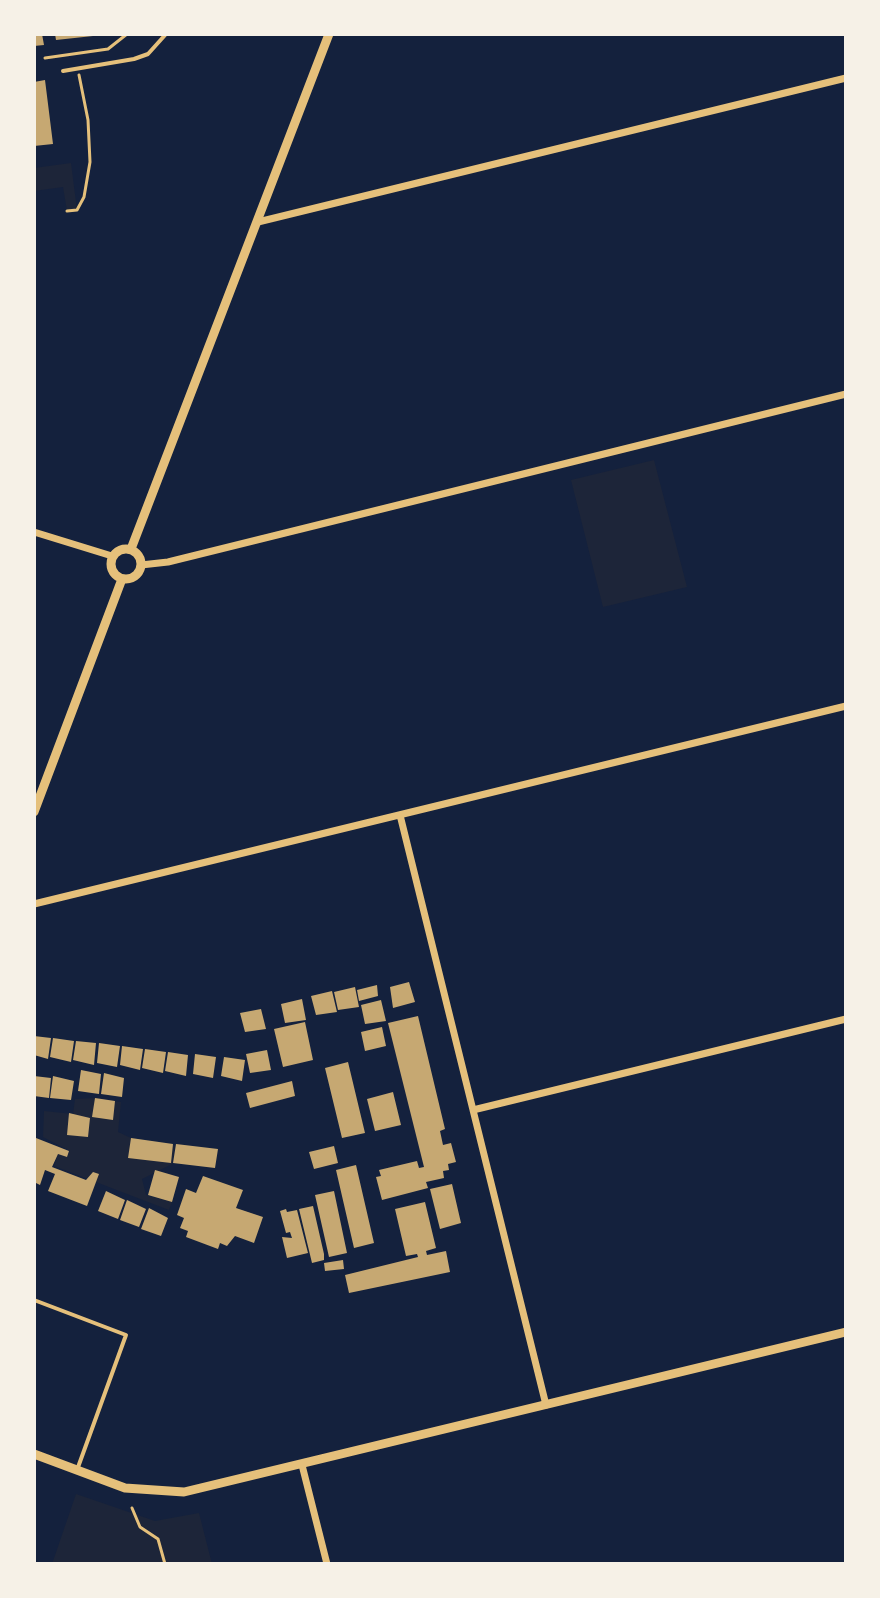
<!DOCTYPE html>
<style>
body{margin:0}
#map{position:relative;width:880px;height:1598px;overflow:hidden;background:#14213d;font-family:Karla,sans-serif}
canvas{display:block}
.frame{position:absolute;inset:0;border:36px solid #f6f1e7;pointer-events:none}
</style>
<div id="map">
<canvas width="880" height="1598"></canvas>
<div class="frame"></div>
</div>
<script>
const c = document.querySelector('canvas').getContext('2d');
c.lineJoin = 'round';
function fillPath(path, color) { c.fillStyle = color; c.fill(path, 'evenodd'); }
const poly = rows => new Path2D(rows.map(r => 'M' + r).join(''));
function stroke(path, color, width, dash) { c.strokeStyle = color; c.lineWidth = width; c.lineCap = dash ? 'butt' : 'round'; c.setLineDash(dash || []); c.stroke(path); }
const green = poly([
 [71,163,77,210,67,211,63,187,34,191,34,168],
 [654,460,687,587,603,607,571,480],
 [94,1098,121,1102,118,1132,131,1138,175,1145,172,1164,142,1179,146,1195,172,1202,169,1210,54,1166,58,1154,67,1157,70,1151,43,1137,44,1111,73,1114,75,1099],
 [76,1494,155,1521,199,1513,212,1564,52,1564]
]);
const building = poly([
 [34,34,42,34,44,45,34,46],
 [55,34,93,34,93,36,56,40],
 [45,80,53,144,34,146,34,82],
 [409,982,415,1002,393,1008,390,987],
 [377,985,378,996,359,1001,357,990],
 [355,987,359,1007,338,1010,334,992],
 [332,991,337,1012,316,1015,311,996],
 [302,999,306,1020,285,1023,281,1004],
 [381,1000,386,1021,365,1024,361,1005],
 [261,1009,266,1029,245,1032,240,1013],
 [418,1016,445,1129,440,1131,443,1145,451,1143,456,1162,448,1164,449,1170,443,1171,444,1178,426,1182,428,1188,382,1200,376,1177,381,1176,379,1170,417,1161,419,1168,424,1167,388,1023],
 [305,1022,313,1060,283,1067,274,1029],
 [382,1027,386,1046,365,1051,361,1032],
 [34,1036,51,1038,48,1059,34,1055],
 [53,1038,74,1041,71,1062,50,1057],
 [76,1041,96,1043,94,1065,73,1060],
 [99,1043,120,1046,117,1067,97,1063],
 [122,1046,143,1049,140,1070,120,1065],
 [145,1049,166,1052,163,1073,142,1068],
 [267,1050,271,1070,250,1073,246,1054],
 [168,1052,188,1055,186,1076,165,1071],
 [195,1054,216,1057,213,1078,193,1074],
 [224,1057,245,1060,242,1081,221,1076],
 [348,1062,365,1133,342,1138,325,1068],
 [81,1070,101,1074,99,1094,78,1091],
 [104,1073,124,1078,122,1097,101,1094],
 [34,1076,51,1078,49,1098,34,1096],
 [53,1076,74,1081,71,1100,50,1098],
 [292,1081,295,1096,250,1108,246,1093],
 [393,1092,401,1125,375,1131,367,1099],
 [95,1098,115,1101,113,1120,92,1117],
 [69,1113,90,1118,88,1137,67,1135],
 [36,1138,69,1151,67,1157,58,1154,52,1167,86,1180,93,1172,99,1174,87,1206,48,1191,55,1174,45,1170,40,1185,34,1182],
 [131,1138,173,1144,171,1163,128,1158],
 [176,1144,218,1149,215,1168,173,1163],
 [334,1146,338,1163,314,1169,309,1152],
 [356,1165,374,1243,354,1248,336,1170],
 [155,1170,179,1177,172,1202,148,1195],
 [203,1176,243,1190,236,1208,263,1217,254,1243,235,1236,227,1246,220,1243,218,1249,186,1237,188,1231,180,1228,184,1218,177,1215,186,1189,196,1193],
 [452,1184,461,1223,440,1229,430,1189],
 [106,1191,125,1200,118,1219,98,1211],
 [334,1191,347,1253,329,1257,315,1195],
 [127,1200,146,1209,139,1227,120,1220],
 [425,1202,436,1248,426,1251,427,1255,446,1251,450,1272,349,1293,345,1275,418,1257,417,1254,406,1256,395,1209],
 [313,1206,324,1254,324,1260,312,1263,299,1209],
 [149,1208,168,1218,161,1236,141,1229],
 [286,1209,287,1212,297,1210,308,1253,287,1258,282,1237,292,1238,290,1232,286,1233,280,1211],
 [343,1260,344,1269,325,1271,324,1263]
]);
const path = poly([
 [45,58,108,49,127,34],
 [67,211,77,210,84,197,90,162,88,120,79,75],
 [132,1508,140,1527,158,1539,165,1564]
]);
const service = poly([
 [63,71,134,59,148,54,166,34],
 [34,1300,126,1335,77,1470]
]);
const minor = poly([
 [258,222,846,78],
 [34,532,112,556],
 [141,565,168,562,846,394],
 [400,815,546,1405],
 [34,904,846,706],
 [473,1110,846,1019],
 [302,1465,327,1564]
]);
const tertiary = poly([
 '111 564a15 15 0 1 1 30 0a15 15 0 1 1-30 0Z',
 [131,549,329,34],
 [34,812,122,579],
 [34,1454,125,1488,184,1492,846,1332]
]);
fillPath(green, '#1d2539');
fillPath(building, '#c6a872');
stroke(path, '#e5c07b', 3);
stroke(service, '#e5c07b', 4);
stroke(minor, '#e5c07b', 7);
stroke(tertiary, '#e5c07b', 9);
</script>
